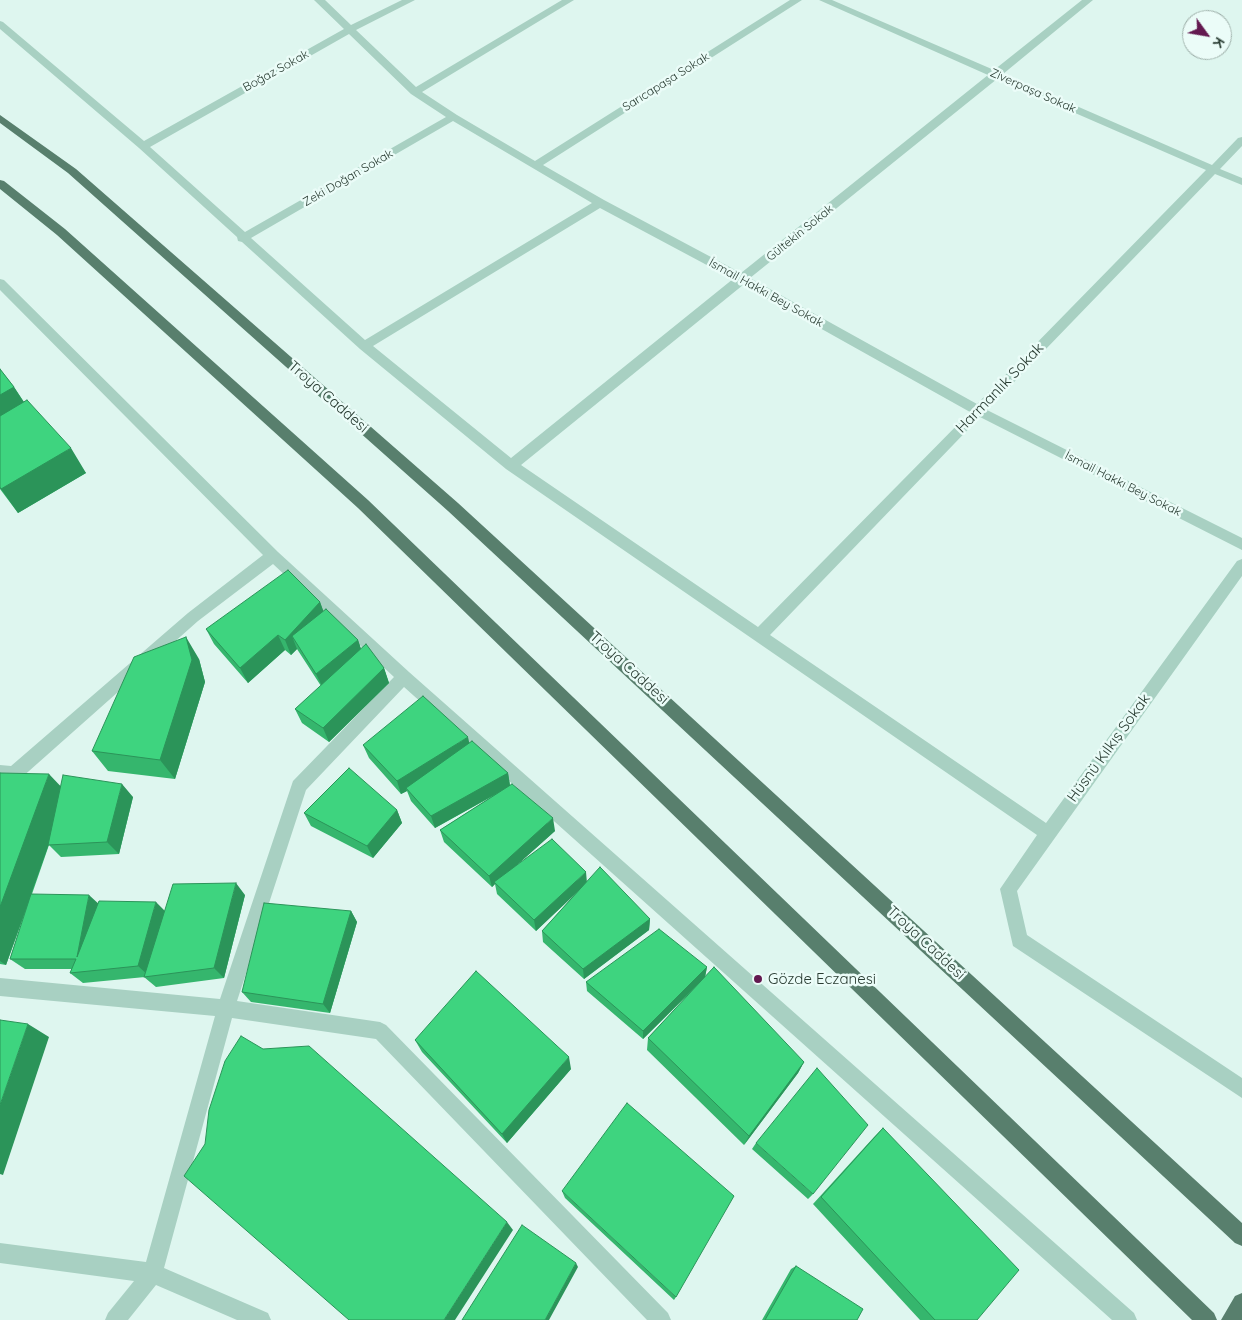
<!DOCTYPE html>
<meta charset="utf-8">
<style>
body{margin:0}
#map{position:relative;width:1242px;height:1320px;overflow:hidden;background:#def6ef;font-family:Quicksand,sans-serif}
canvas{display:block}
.north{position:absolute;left:1182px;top:10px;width:50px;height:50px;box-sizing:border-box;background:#ebfcf8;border:1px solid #9dafa9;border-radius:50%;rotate:122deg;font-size:14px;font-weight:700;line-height:20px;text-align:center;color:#293c32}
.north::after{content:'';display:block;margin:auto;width:18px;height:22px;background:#631950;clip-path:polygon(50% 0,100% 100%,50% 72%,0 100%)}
</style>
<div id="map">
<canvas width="1242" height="1320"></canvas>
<div class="north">K</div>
</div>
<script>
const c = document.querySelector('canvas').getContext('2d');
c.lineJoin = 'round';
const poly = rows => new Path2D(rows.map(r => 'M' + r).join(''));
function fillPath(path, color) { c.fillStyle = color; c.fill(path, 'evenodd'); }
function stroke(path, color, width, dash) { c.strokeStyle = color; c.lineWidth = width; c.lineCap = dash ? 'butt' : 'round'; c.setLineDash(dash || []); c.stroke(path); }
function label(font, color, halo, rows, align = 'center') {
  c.font = font + ' Quicksand,sans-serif'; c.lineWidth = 5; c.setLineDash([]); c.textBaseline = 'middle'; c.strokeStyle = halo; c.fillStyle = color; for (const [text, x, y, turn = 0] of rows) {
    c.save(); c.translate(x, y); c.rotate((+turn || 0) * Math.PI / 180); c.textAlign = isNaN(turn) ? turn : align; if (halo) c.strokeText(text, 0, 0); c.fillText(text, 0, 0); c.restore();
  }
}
const minor = poly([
 [314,0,325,0,351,25,402,0,415,0,356,30,416,87,562,0,574,0,422,92,457,115,535,161,790,0,802,0,543,165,604,200,741,273,988,75,819,0,832,0,994,70,1082,0,1093,0,1003,74,1212,165,1238,138,1242,137,1242,146,1220,169,1242,178,1242,185,1215,174,987,410,1242,538,1242,550,980,417,770,635,1046,823,1237,561,1242,559,1242,576,1017,891,1027,935,1242,1078,1242,1098,1013,946,1000,889,1037,835,506,469,360,349,242,242,238,241,237,237,139,148,0,29,0,21,3,22,144,141,344,29,314,0],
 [349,34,411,94,446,117,245,232,150,147,349,34],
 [997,79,1206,170,977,404,750,278,997,79],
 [453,121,592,203,365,340,251,238,453,121],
 [600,208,733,279,511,458,373,346,600,208],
 [743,285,970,412,758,627,521,465,743,285],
 [0,279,4,280,278,552,409,672,1134,1313,1137,1320,1112,1320,404,687,306,790,237,1001,380,1022,386,1025,668,1313,671,1320,647,1320,376,1039,232,1018,164,1268,268,1313,271,1320,237,1320,156,1285,128,1320,105,1320,108,1313,134,1281,0,1263,0,1243,146,1262,215,1016,0,996,0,978,220,999,293,781,394,677,273,564,198,621,20,779,14,781,0,779,0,765,11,766,188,613,263,555,0,290,0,279]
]);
const major = poly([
 [0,115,76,169,458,503,1242,1223,1242,1246,1235,1243,448,511,68,173,0,123,0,115],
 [0,180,4,181,65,229,368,500,1214,1313,1217,1320,1192,1320,358,508,57,235,0,189,0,180],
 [1242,1293,1242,1320,1221,1320,1235,1296,1242,1293]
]);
const wall = poly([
 [0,369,14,387,24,402,86,473,18,513,0,489],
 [320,602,323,611,358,640,361,649,384,668,389,683,329,742,302,723,295,709,321,686,297,649,291,655,285,650,248,683,214,644,206,629],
 [199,659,205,682,175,779,108,771,92,751],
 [469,744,508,773,510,785,555,831,511,870,587,882,650,919,649,930,584,979,543,942,542,931,578,891,536,931,497,894,495,884,492,887,444,842,440,830,493,796,435,828,411,801,407,791,401,794,369,758,363,745],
 [0,773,61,786,133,797,119,854,61,857,49,845,32,894,98,904,165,911,245,895,224,978,156,987,144,977,145,977,83,983,70,973,72,969,25,969,10,959,28,905,6,965,0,964],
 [397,810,402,823,373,858,311,826,304,813],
 [351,911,357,922,330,1013,251,1002,242,992],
 [707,967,705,977,804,1062,798,1073,744,1145,647,1050,648,1038,704,979,643,1039,587,991,586,982],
 [415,1040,571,1069,507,1143,422,1052],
 [883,1128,977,1320,920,1320,813,1204,874,1137],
 [756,1143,813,1194,808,1199,752,1149],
 [562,1191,676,1297,674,1300,565,1198],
 [796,1266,857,1320,762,1320,791,1269]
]);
const shadedWall = poly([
 [14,387,25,404,0,418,0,395],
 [71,448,86,473,18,513,1,489],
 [320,602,326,618,292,636,297,649,291,655,285,640],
 [278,635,285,650,248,683,240,668],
 [186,637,199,659,205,682,175,779,160,760],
 [358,640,363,655,323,688,316,674],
 [384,668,389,683,329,742,323,728],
 [468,737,471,751,406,788,407,791,401,794,397,781],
 [508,773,510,786,435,828,431,816],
 [49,774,67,793,6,965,0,961,0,907],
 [122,784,133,797,119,854,107,842],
 [397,810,402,823,373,858,367,846],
 [553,818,555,831,496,884,494,882,495,884,492,887,489,876],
 [586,872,587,883,536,931,534,920],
 [236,883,245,895,224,978,214,968],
 [89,895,101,906,77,957],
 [156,902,167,913,149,976,138,966],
 [351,911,357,922,330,1013,323,1004],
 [650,919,649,930,584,979,583,969],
 [707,967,705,977,643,1039,643,1031],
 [28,1024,49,1037,3,1175,0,1174,0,1105],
 [569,1057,571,1069,507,1143,502,1134],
 [804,1062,798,1073,744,1145,749,1136],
 [507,1222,513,1230,455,1320,444,1320],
 [576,1263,578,1267,549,1320,545,1320]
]);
const building = poly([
 [0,369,14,387,0,395,0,369],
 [27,400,71,448,1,489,0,487,0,416,27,400],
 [288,570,320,602,285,640,278,635,240,668,206,629,288,570],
 [326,609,358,640,316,674,292,636,326,609],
 [186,637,192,660,160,760,92,751,134,657,186,637],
 [366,644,384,668,323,728,295,709,366,644],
 [423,696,468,737,397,781,363,745,423,696],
 [472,741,508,773,431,816,406,788,472,741],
 [349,768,397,810,367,846,304,813,349,768],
 [0,773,49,774,0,907,0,773],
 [63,775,122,784,107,842,48,845,63,775],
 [512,784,553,818,489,876,440,830,512,784],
 [552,839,586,872,534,920,494,882,552,839],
 [600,867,650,919,583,969,542,931,600,867],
 [236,883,214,968,144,977,173,884,236,883],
 [31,894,89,895,77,957,99,901,156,902,138,966,70,973,76,959,10,959,31,894],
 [264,903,351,911,323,1004,242,992,264,903],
 [659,929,707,967,643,1031,586,982,659,929],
 [714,967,804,1062,749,1136,648,1038,714,967],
 [476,971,569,1057,502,1134,415,1040,476,971],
 [0,1020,28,1024,0,1105,0,1020],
 [241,1036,263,1049,309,1046,507,1222,444,1320,349,1320,184,1176,205,1144,209,1110,225,1061,241,1036],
 [817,1068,868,1125,813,1194,756,1143,817,1068],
 [627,1103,734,1196,676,1297,562,1191,627,1103],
 [883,1128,1019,1270,977,1320,935,1320,821,1197,883,1128],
 [522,1225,576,1263,545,1320,462,1320,522,1225],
 [796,1266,863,1309,857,1320,765,1320,796,1266]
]);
const markers = [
 [758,979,5,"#631950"]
];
const farStreetnames = [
 ["Boğaz Sokak",276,71,-29],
 ["Sarıcapaşa Sokak",666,82,-32],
 ["Ziverpaşa Sokak",1033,91,24],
 ["Zeki Doğan Sokak",348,178,-30],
 ["Gültekin Sokak",800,233,-39],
 ["İsmail Hakkı Bey Sokak",766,293,29],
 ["İsmail Hakkı Bey Sokak",1123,484,27]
];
const streetNames = [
 ["Harmanlık Sokak",1000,388,-46],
 ["Troya Caddesi",328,397,41],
 ["Troya Caddesi",629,668,42],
 ["Hüsnü Kılkış Sokak",1109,748,-54],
 ["Troya Caddesi",926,943,43]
];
const poiNames = [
 ["Gözde Eczanesi",768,979]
];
fillPath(minor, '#a8d0c2');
fillPath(major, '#587f6d');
fillPath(wall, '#35b66d');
fillPath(shadedWall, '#2b9459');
fillPath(building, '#3ed47f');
stroke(building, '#2b9459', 1);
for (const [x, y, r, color] of markers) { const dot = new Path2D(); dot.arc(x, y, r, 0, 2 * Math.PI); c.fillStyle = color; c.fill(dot); stroke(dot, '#ebfcf8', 2); }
label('12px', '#293c32', '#ebfcf8', farStreetnames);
label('15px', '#293c32', '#ebfcf8', streetNames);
label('15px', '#293c32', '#ebfcf8', poiNames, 'left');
</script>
